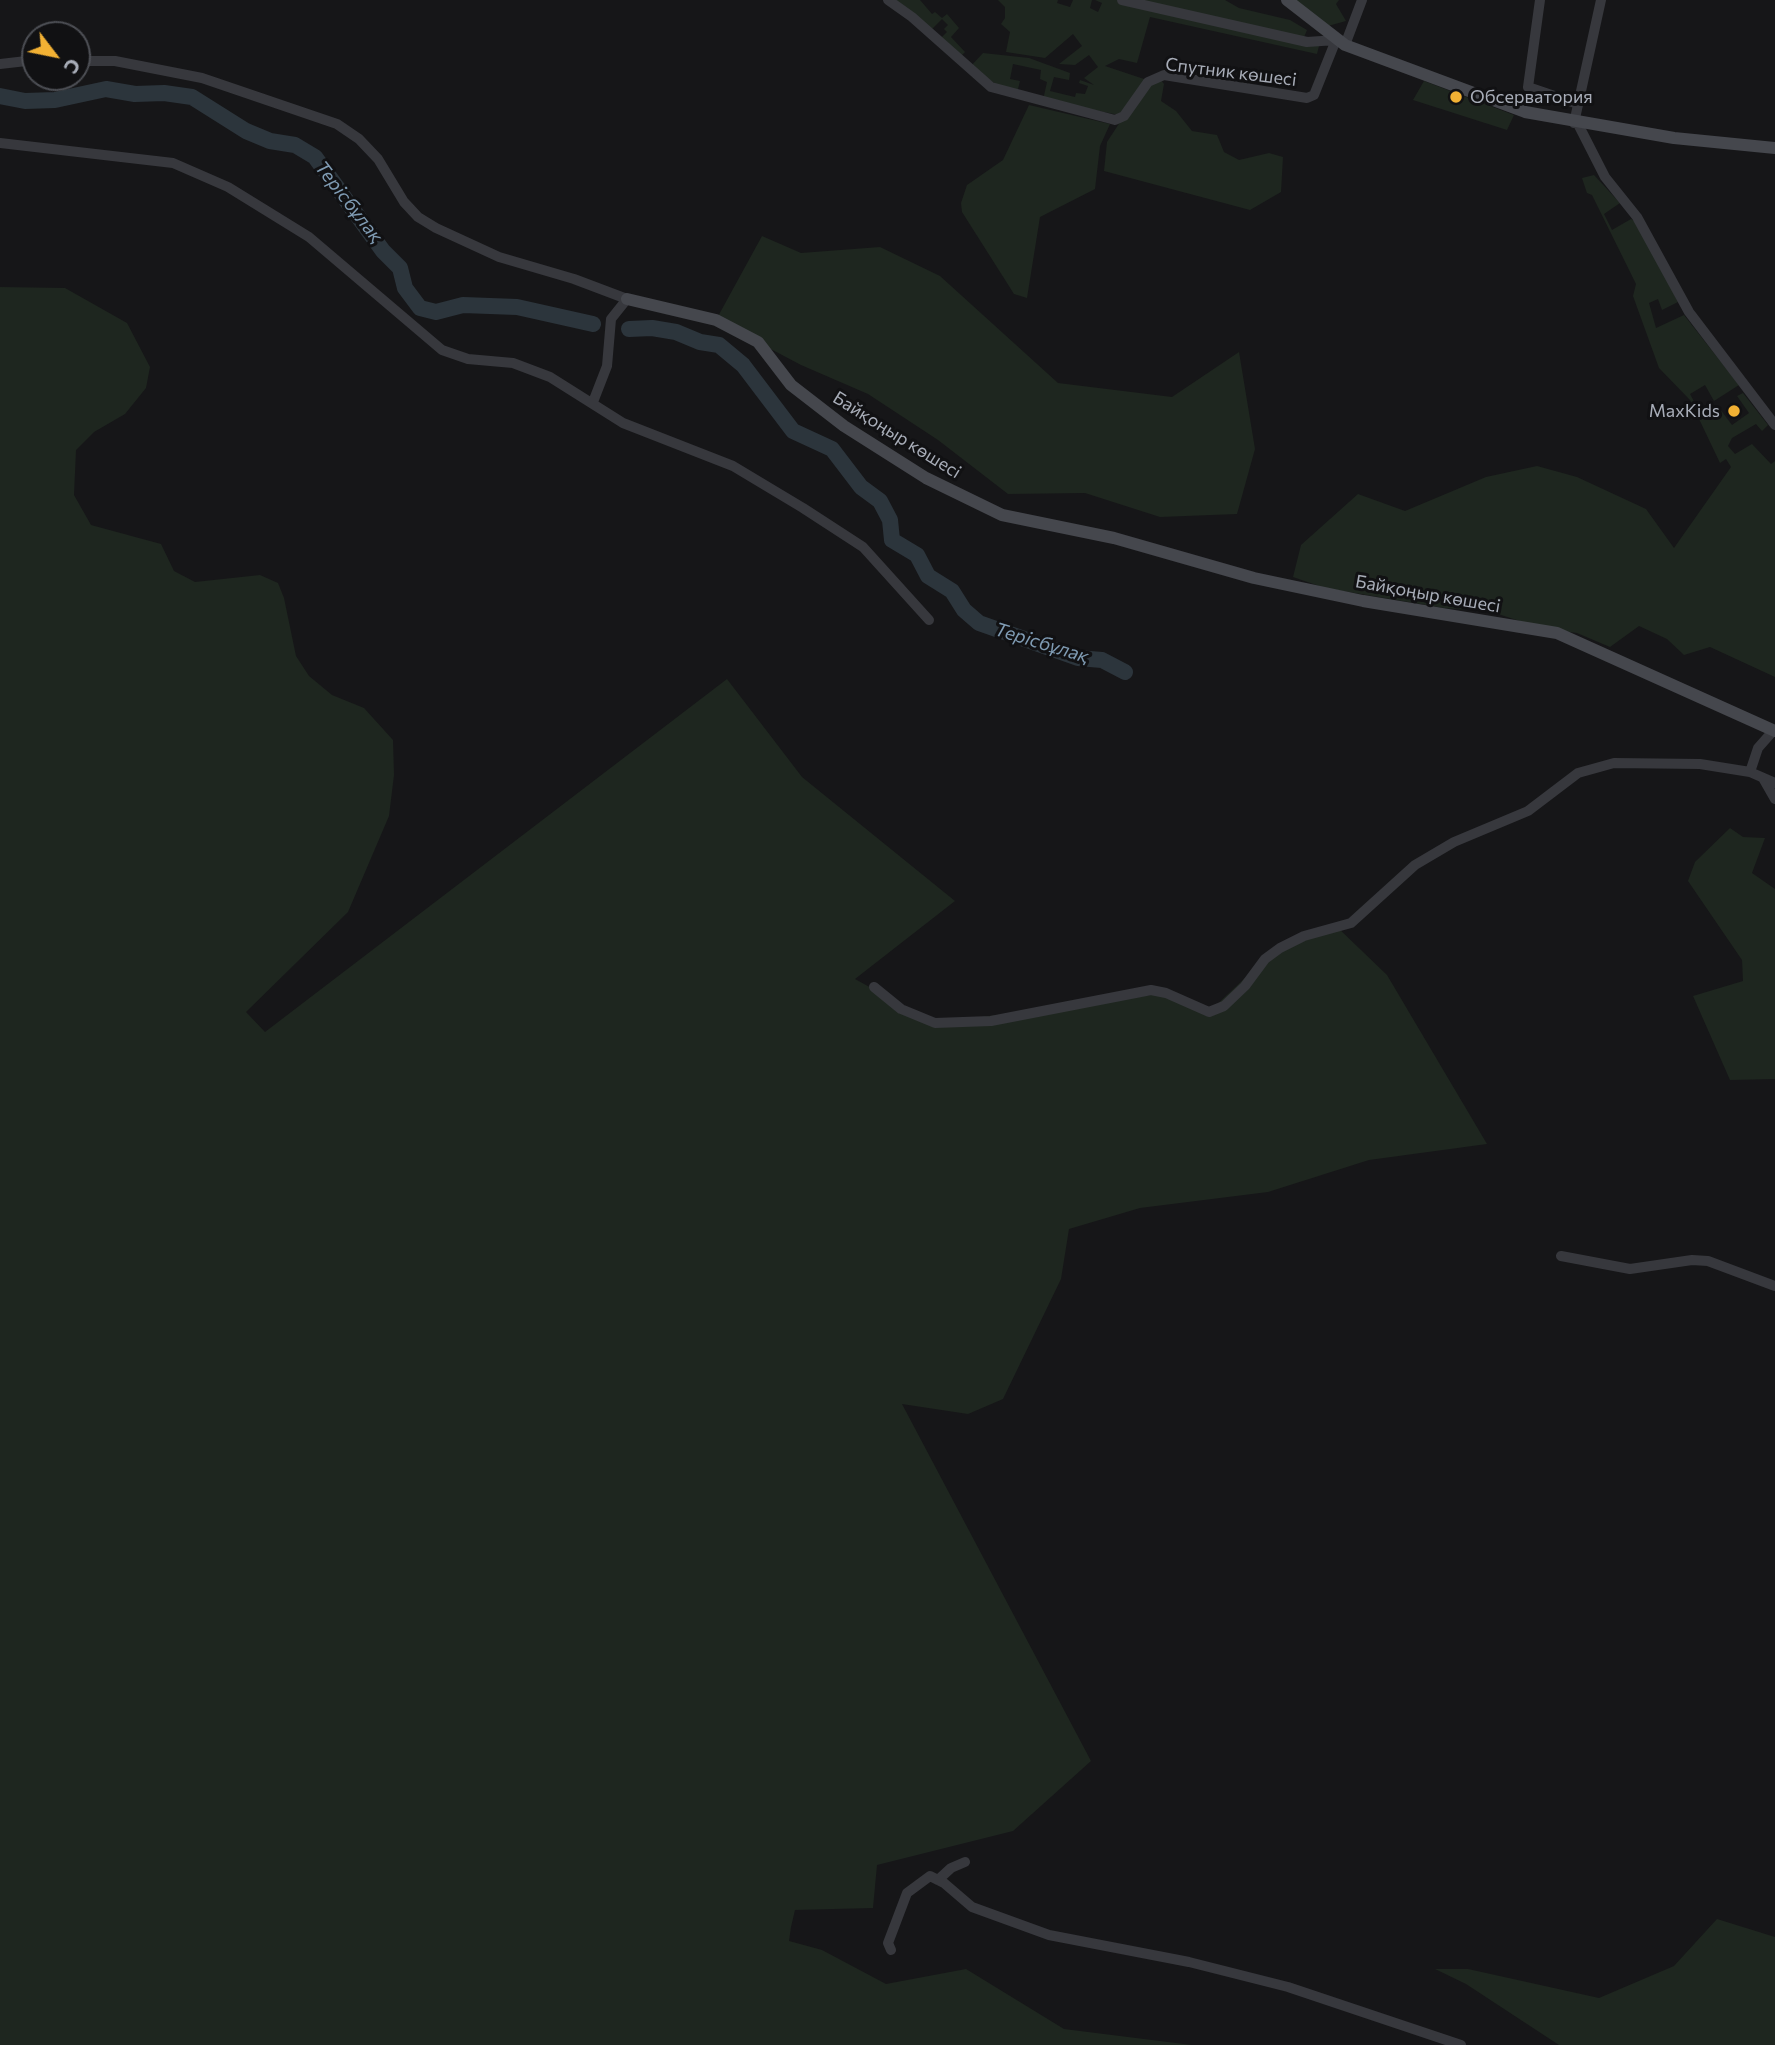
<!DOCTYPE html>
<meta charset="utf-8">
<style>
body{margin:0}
#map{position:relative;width:1775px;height:2045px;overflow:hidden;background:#161618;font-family:Commissioner,sans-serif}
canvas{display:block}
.north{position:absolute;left:21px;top:21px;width:70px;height:70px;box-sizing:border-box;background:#111113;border:2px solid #4d4f55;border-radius:50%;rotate:122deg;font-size:19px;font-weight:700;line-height:28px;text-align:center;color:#a8adb8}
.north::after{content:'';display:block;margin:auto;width:24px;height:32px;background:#f2b134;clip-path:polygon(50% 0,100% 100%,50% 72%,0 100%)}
</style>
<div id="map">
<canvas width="1775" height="2045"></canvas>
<div class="north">С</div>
</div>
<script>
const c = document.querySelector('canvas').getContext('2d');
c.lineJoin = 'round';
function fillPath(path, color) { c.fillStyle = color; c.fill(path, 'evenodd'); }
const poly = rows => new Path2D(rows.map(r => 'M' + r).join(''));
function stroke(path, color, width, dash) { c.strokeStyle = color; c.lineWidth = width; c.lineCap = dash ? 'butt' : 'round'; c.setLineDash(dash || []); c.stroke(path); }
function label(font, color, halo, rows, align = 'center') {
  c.font = font + ' Commissioner,sans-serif'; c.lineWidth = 6; c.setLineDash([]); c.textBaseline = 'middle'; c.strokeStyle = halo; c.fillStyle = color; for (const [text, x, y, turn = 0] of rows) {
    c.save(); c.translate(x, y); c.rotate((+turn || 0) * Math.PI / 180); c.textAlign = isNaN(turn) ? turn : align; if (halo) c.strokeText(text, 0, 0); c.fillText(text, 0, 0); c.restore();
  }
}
const green = poly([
 [894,0,920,0,932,14,935,12,942,18,947,14,959,28,951,37,965,52,959,58,939,40,947,32,944,29,948,25,942,19,930,31],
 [998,0,1058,0,1057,3,1070,7,1073,0,1092,0,1090,8,1098,12,1102,3,1095,0,1225,0,1239,8,1290,20,1307,30,1302,42,1319,46,1317,54,1150,17,1137,63,1119,59,1105,66,1147,80,1119,115,1043,100,1047,82,1040,79,1041,70,1013,64,1010,79,1020,81,1017,93,1005,90,970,67,983,53,1029,58,1070,73,1069,80,1054,77,1050,91,1075,97,1076,93,1085,94,1088,86,1079,83,1080,80,1094,85,1084,78,1098,67,1089,55,1075,65,1059,64,1082,46,1073,34,1045,58,1006,52,1010,32,1001,24,1005,18,1005,7],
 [1291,0,1339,0,1336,4,1346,21,1328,26],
 [1158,76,1164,84,1161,101,1176,111,1192,131,1217,135,1224,152,1239,160,1269,153,1283,157,1281,192,1250,210,1104,171,1107,142,1124,116],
 [1424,81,1514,115,1507,130,1413,100],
 [1029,105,1110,124,1100,146,1095,189,1040,217,1027,298,1014,294,962,212,961,203,967,185,1003,160],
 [1594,175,1620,203,1604,214,1612,230,1631,219,1638,223,1678,302,1662,310,1658,299,1649,303,1656,328,1684,315,1739,385,1714,401,1705,385,1690,394,1698,409,1705,406,1710,412,1720,409,1732,425,1749,413,1737,396,1743,393,1768,425,1762,431,1756,424,1732,438,1728,446,1735,454,1752,444,1771,464,1775,461,1775,677,1710,647,1684,655,1667,639,1639,626,1610,647,1577,633,1541,628,1492,612,1489,603,1476,599,1470,610,1444,608,1325,588,1293,577,1301,545,1358,494,1405,511,1486,477,1537,466,1577,477,1646,509,1674,548,1731,467,1726,459,1720,463,1690,400,1659,368,1633,296,1636,284,1592,195,1587,193,1582,178],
 [762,236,801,253,880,247,940,276,1058,383,1172,397,1239,352,1255,449,1237,514,1160,517,1085,493,1008,494,938,440,868,394,801,365,716,320],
 [0,287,65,288,127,323,150,367,146,388,125,414,94,432,76,450,74,495,91,525,161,544,174,571,195,582,260,575,278,583,284,598,296,656,309,676,332,695,364,708,393,740,394,775,389,816,348,912,246,1012,265,1032,727,679,802,777,955,901,855,979,935,1023,1166,993,1209,1012,1265,959,1336,926,1387,975,1487,1144,1369,1160,1268,1192,1140,1208,1069,1229,1061,1279,1003,1399,968,1414,902,1404,1091,1761,1013,1831,877,1865,873,1908,795,1910,791,1927,789,1941,822,1950,886,1984,966,1969,1064,2029,1192,2045,0,2045],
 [1730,828,1743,837,1765,838,1752,873,1775,889,1775,1079,1730,1080,1693,996,1743,981,1742,960,1688,881,1695,862],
 [1717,1919,1775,1937,1775,2045,1559,2045,1466,1984,1435,1969,1468,1969,1599,1998,1674,1966]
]);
const river = poly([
 [0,96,25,101,55,100,106,89,135,94,164,93,192,97,246,131,270,141,295,145,315,157,383,251,400,268,405,288,420,308,436,312,463,305,517,307,593,324],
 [629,329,652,328,676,332,700,342,719,345,743,365,793,431,832,449,861,487,880,501,890,520,892,540,917,555,928,576,952,591,964,610,979,623,1078,658,1102,660,1125,672]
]);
const street = poly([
 [888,0,912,17,991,87,1115,120,1124,116,1148,82,1164,75,1307,98,1314,95,1336,40],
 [1122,0,1307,42,1336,40],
 [1540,0,1528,87,1578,104],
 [1345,45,1362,0],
 [77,61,115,61,202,78,337,124,359,139,378,159,404,202,418,217,436,228,499,257,574,279,627,299,611,319,607,366,593,402],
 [0,64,35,60],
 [1574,123,1601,0],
 [1578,124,1605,177,1637,217,1689,312,1775,425],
 [0,143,173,163,228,187,309,237,442,350,468,359,513,363,550,377,623,423,733,466,803,508,863,547,929,620],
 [1750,772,1758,748,1773,731],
 [1763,778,1775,799],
 [874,987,901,1009,935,1023,991,1021,1151,990,1166,993,1209,1012,1224,1006,1245,986,1265,959,1280,948,1304,936,1351,923,1415,865,1454,842,1528,811,1578,773,1614,763,1700,764,1750,772,1775,783],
 [1561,1256,1630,1269,1692,1260,1708,1261,1775,1286],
 [938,1880,951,1868,965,1862],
 [891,1950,888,1943,907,1893,930,1876,944,1883,972,1907,1049,1935,1189,1962,1288,1987,1461,2045]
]);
const secondary = poly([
 [1287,0,1345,45,1525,112,1674,138,1775,148],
 [627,299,716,320,758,342,791,385,844,426,926,478,1002,515,1114,538,1254,578,1363,601,1557,633,1775,731]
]);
const markers = [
 [1456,97,7,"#f2b134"],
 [1734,411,7,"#f2b134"]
];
const streetNames = [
 ["Спутник көшесі",1231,72,7],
 ["Байқоңыр көшесі",897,435,32],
 ["Байқоңыр көшесі",1428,594,10]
];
const poiNames = [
 ["Обсерватория",1470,97],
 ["MaxKids",1720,411,"right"]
];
const waterNames = [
 ["Терісбұлақ",349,202,52],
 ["Терісбұлақ",1042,643,17]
];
fillPath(green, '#1e261f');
stroke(river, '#2c353c', 16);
stroke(street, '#37383d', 10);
stroke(secondary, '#45474d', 12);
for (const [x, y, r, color] of markers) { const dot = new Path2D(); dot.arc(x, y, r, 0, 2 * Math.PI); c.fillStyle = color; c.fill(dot); stroke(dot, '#111113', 2.5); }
label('18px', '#a8adb8', '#111113', streetNames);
label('18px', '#a8adb8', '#111113', poiNames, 'left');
label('italic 19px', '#7f9bb3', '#111113', waterNames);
</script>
